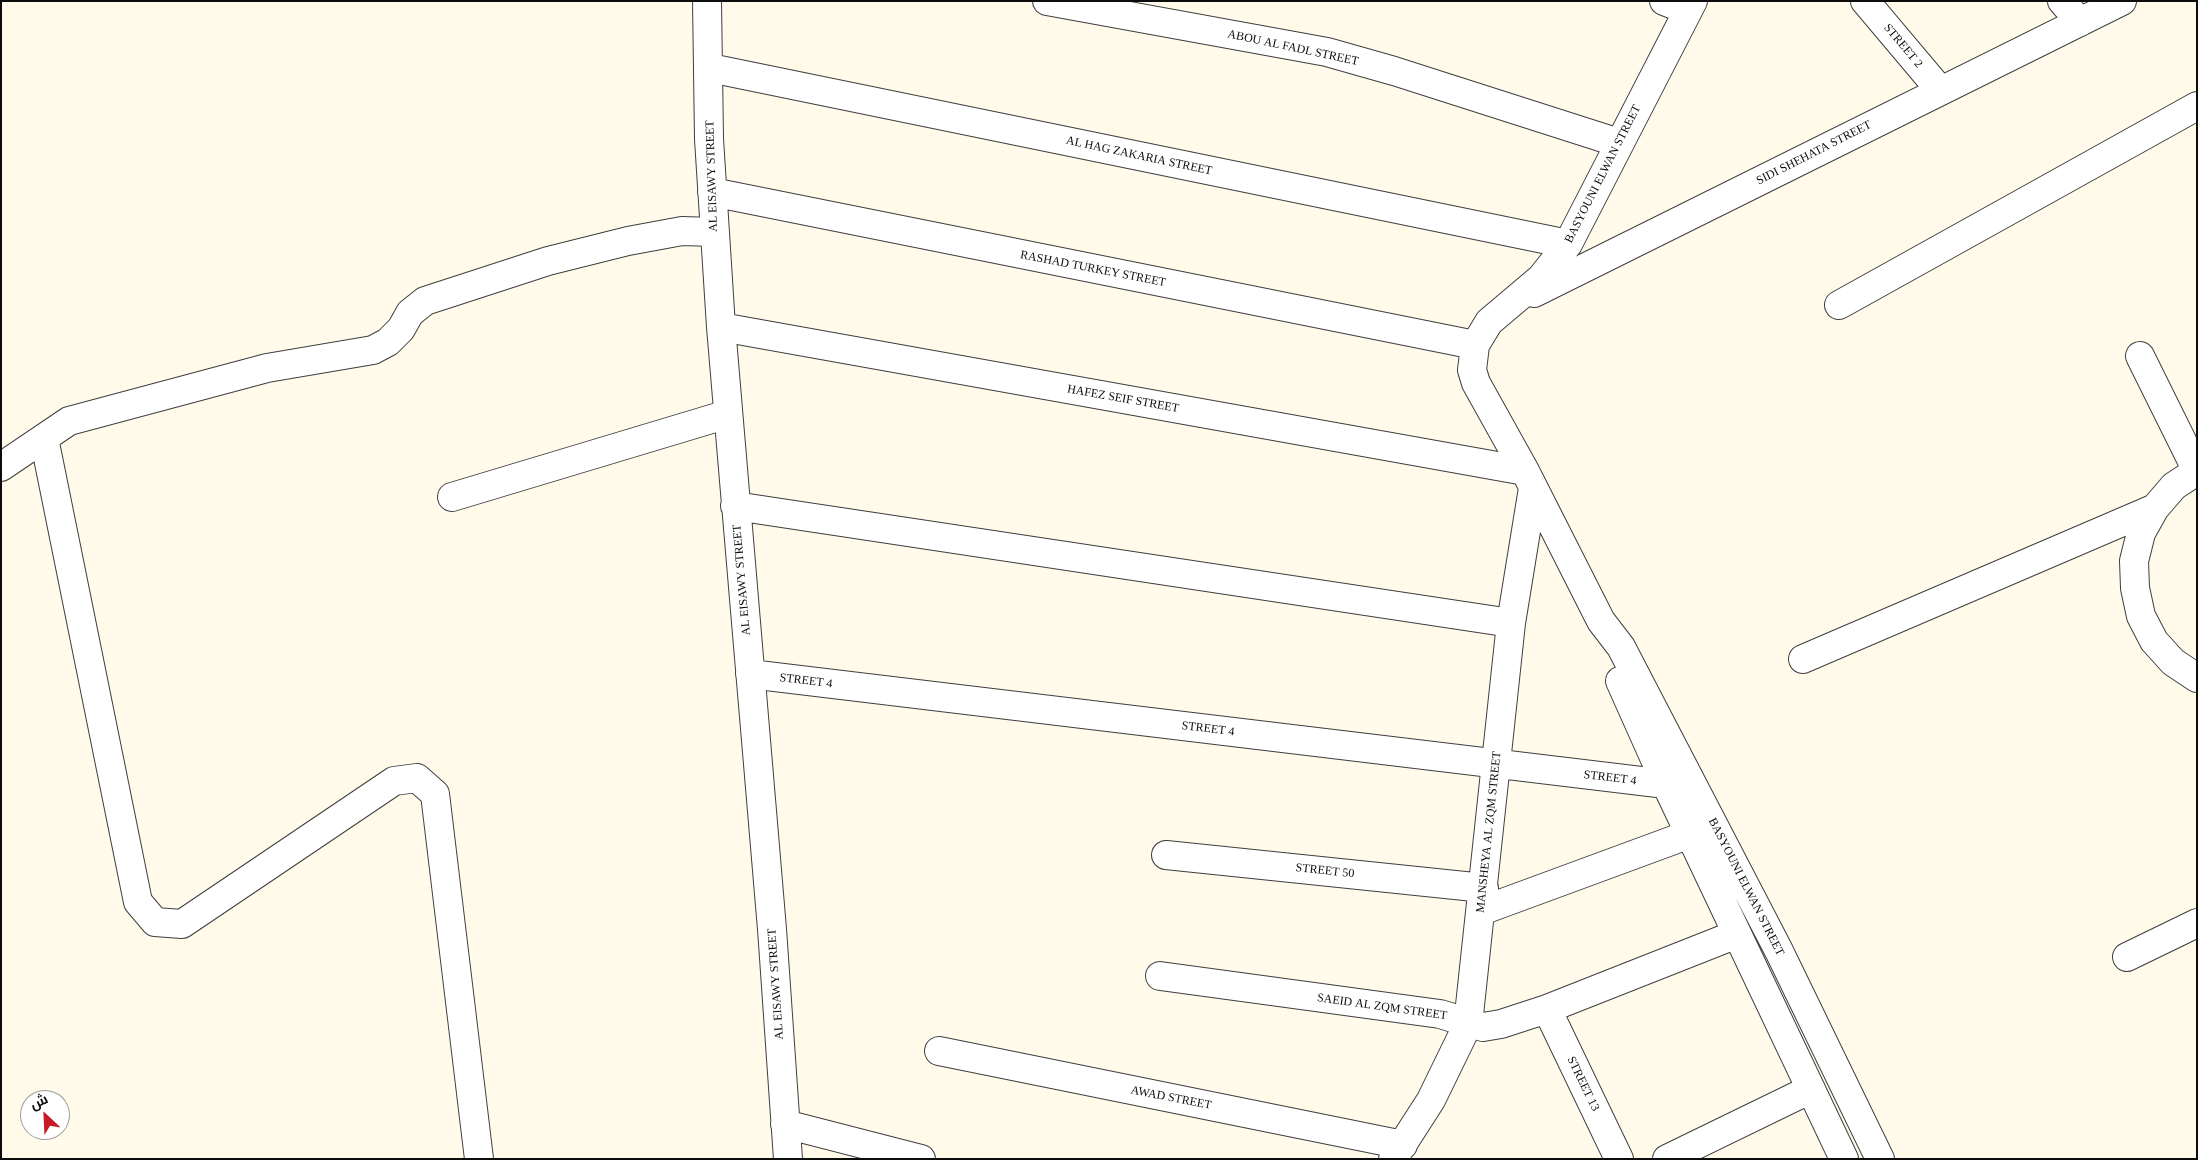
<!DOCTYPE html>
<meta charset="utf-8">
<style>
body{margin:0}
#map{position:relative;width:2198px;height:1160px;overflow:hidden;background:#fffaea;font-family:"Times New Roman",Cairo,serif}
canvas{display:block}
.frame{position:absolute;inset:0;border:2px solid #0c0c0c;pointer-events:none}
.north{position:absolute;left:20px;top:1090px;width:50px;height:50px;box-sizing:border-box;background:#fff;border:1px solid #9e9e9e;border-radius:50%;rotate:335deg;font-size:14px;font-weight:700;line-height:20px;text-align:center;color:#0c0c0c}
.north::after{content:'';display:block;margin:auto;width:18px;height:22px;background:#c51b27;clip-path:polygon(50% 0,100% 100%,50% 72%,0 100%)}
</style>
<div id="map">
<canvas width="2198" height="1160"></canvas>
<div class="frame"></div>
<div class="north">ش</div>
</div>
<script>
const c = document.querySelector('canvas').getContext('2d');
c.lineJoin = 'round';
const poly = rows => new Path2D(rows.map(r => 'M' + r).join(''));
function stroke(path, color, width, dash) { c.strokeStyle = color; c.lineWidth = width; c.lineCap = dash ? 'butt' : 'round'; c.setLineDash(dash || []); c.stroke(path); }
function label(font, color, halo, rows, align = 'center') {
  c.font = font + ' "Times New Roman",serif'; c.lineWidth = 5; c.setLineDash([]); c.textBaseline = 'middle'; c.strokeStyle = halo; c.fillStyle = color; for (const [text, x, y, turn = 0] of rows) {
    c.save(); c.translate(x, y); c.rotate((+turn || 0) * Math.PI / 180); c.textAlign = isNaN(turn) ? turn : align; if (halo) c.strokeText(text, 0, 0); c.fillText(text, 0, 0); c.restore();
  }
}
const minor = poly([
 [707,1,709,139,721,327,772,929,788,1159],
 [1047,1,1327,52,1394,71,1619,143],
 [1664,1,1687,10],
 [1693,1,1568,244,1541,278,1489,322,1475,345,1472,370,1476,383,1525,471,1601,621,1621,647,1779,951,1880,1159],
 [1865,1,1940,90],
 [2062,1,2080,22],
 [710,68,1568,244],
 [712,192,1475,345],
 [1534,293,2122,1],
 [1839,305,2197,106],
 [721,327,1525,471],
 [2140,356,2197,471],
 [44,438,138,902,155,922,182,924,394,781,417,778,435,794,479,1159],
 [1,467,69,421,267,368,373,350,388,342,401,329,410,313,425,301,548,261,628,241,682,231,714,232],
 [2197,471,2174,486,2155,508,2141,533,2134,561,2135,588,2141,616,2154,641,2173,662,2197,678],
 [452,497,728,414],
 [735,506,1511,623],
 [1803,659,2155,508],
 [750,674,1666,784],
 [1620,681,1666,784,1844,1159],
 [1166,855,1484,888],
 [1481,911,1690,834],
 [2127,957,2197,923],
 [1160,976,1440,1014,1483,1027,1501,1024,1547,1009,1737,934],
 [1547,1009,1619,1159],
 [939,1051,1403,1145],
 [785,1124,921,1159],
 [1393,1159,1431,1100,1468,1024,1511,623,1533,488],
 [1667,1159,1811,1089]
]);
const streetNames = [
 ["STREET 2",1903,46,50],
 ["ABOU AL FADL STREET",1293,48,12],
 ["SIDI SHEHATA STREET",1814,153,-27],
 ["AL HAG ZAKARIA STREET",1139,156,12],
 ["BASYOUNI ELWAN STREET",1603,174,-63],
 ["AL EISAWY STREET",712,176,-92],
 ["RASHAD TURKEY STREET",1093,269,11],
 ["HAFEZ SEIF STREET",1123,399,10],
 ["AL EISAWY STREET",742,580,-95],
 ["STREET 4",806,681,7],
 ["STREET 4",1208,729,7],
 ["STREET 4",1610,778,7],
 ["MANSHEYA AL ZQM STREET",1489,832,-84],
 ["STREET 50",1325,871,6],
 ["BASYOUNI ELWAN STREET",1746,887,63],
 ["AL EISAWY STREET",776,984,-94],
 ["SAEID AL ZQM STREET",1382,1007,8],
 ["STREET 13",1583,1084,64],
 ["AWAD STREET",1171,1098,11]
];
stroke(minor, '#3f3f3f', 30);
stroke(minor, '#fff', 28);
label('12px', '#0c0c0c', '#fff', streetNames);
</script>
